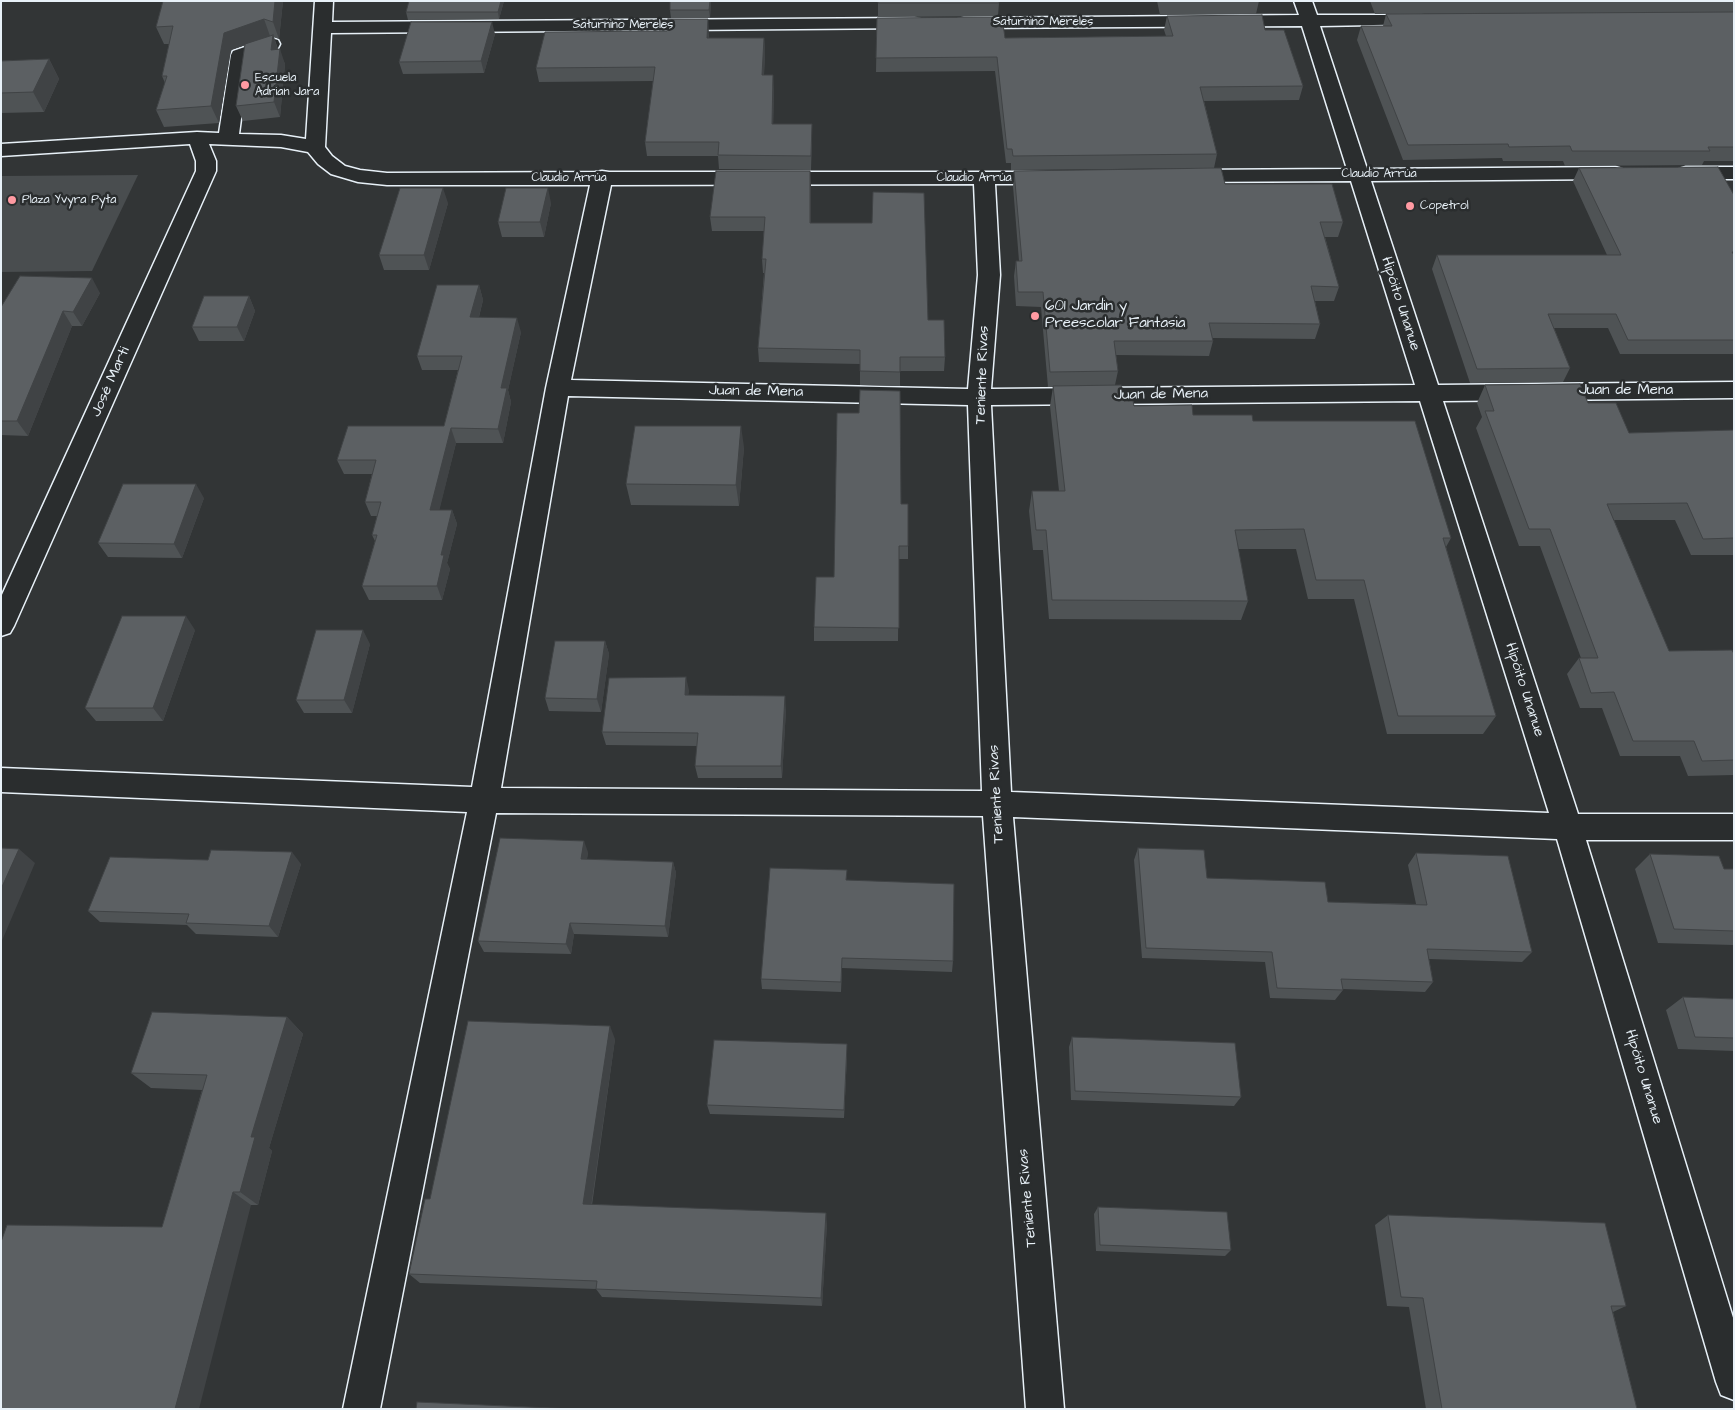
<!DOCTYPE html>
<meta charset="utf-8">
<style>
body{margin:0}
#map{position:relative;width:1735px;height:1410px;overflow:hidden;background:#323536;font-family:"Architects Daughter",sans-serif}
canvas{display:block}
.frame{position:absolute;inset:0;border:2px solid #e8f1f8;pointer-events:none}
</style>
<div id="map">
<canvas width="1735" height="1410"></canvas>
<div class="frame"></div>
</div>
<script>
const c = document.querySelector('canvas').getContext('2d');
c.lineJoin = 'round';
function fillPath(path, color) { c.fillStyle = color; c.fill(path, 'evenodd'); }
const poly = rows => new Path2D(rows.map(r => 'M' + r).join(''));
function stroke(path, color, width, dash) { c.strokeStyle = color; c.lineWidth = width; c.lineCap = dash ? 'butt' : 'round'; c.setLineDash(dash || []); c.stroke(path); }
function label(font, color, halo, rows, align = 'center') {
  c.font = font + ' "Architects Daughter",sans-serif'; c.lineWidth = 5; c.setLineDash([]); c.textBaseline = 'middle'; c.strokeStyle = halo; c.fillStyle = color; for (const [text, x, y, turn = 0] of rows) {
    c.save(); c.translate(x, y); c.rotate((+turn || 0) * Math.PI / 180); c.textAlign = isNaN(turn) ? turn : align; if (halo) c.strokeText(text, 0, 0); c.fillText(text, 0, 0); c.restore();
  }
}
const green = poly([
 [138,175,92,271,1,272,1,176]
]);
const minor = poly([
 [315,1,333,1,332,22,914,18,920,19,923,23,920,27,914,28,331,33,325,147,332,156,345,166,360,170,387,173,595,172,602,171,609,172,1050,172,1057,174,1060,178,1057,182,1050,184,995,184,1000,275,991,389,1415,385,1351,181,1186,182,1179,180,1176,176,1179,172,1186,170,1347,169,1302,26,964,28,958,27,955,23,958,19,964,18,1299,15,1294,1,1312,1,1317,15,1421,15,1427,16,1430,20,1427,24,1320,26,1367,169,1615,167,1622,169,1625,173,1622,177,1615,179,1371,181,1438,385,1734,382,1734,398,1443,401,1578,814,1734,814,1734,840,1586,840,1734,1321,1734,1400,1721,1395,1716,1382,1557,839,1013,817,1064,1409,1026,1409,983,816,496,813,380,1409,343,1409,467,812,1,792,1,768,472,787,546,388,590,185,387,185,358,182,331,174,318,164,308,152,281,147,209,144,216,161,216,171,14,626,10,633,1,636,1,597,196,171,196,161,190,144,1,156,1,144,197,132,219,133,231,55,233,51,271,38,278,40,280,44,278,48,249,58,239,134,281,135,306,139,315,1],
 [974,184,978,275,968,389,571,380,611,185,974,184],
 [568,396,968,405,982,791,501,788,568,396],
 [1420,401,1549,813,1011,792,991,405,1420,401],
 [1686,167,1734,167,1734,179,1686,179,1679,177,1676,173,1679,169,1686,167]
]);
const wall = poly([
 [163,1,283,1,279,39,274,37,278,49,285,64,280,117,243,121,236,106,245,45,231,50,219,123,164,127,156,110,165,83,162,76,169,44,164,44,156,27],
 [504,1,499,19,408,20,406,12],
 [711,1,710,18,671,18,670,10],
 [878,1,999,3,998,16,878,17],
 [1157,1,1259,1,1256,14,1160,15],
 [1370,1,1734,1,1734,161,1704,161,1702,165,1565,166,1563,161,1503,161,1502,158,1403,160,1357,40,1361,26,1383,26,1386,14,1534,13,1375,14],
 [1167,16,1265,30,1303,86,1299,100,1204,101,1217,154,1214,168,1011,170,1011,163,1006,163,995,71,876,72,877,18,1005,38,1166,36,1164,30],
 [709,33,709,38,764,38,765,52,764,75,774,89,773,124,812,138,811,170,719,169,718,156,647,156,645,142,653,81,539,82,536,68],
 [495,34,484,73,403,74,399,62],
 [49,59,59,79,44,112,1,113,1,61],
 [1579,168,1734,195,1734,354,1620,354,1608,328,1554,328,1570,368,1563,382,1470,383,1432,269,1437,255,1607,255,1573,181],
 [810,171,811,223,928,320,945,357,944,371,900,371,900,386,860,385,860,364,759,362,758,348,764,273,763,273,762,259,764,231,712,231,710,217],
 [1014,171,1225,184,1343,222,1338,237,1325,237,1339,287,1334,301,1315,301,1320,324,1315,339,1212,338,1213,341,1209,356,1116,355,1118,371,1115,385,1124,401,1134,406,1193,415,1253,421,1451,538,1446,547,1496,716,1483,734,1387,734,1354,599,1308,599,1296,549,1238,549,1248,601,1241,620,1049,619,1043,550,1033,550,1029,511,1032,491,1059,491,1050,406,1053,387,1048,387,1041,307,1016,306,1014,276,1016,261,1019,261,1013,186],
 [448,203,429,270,384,270,379,255],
 [551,203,544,237,502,237,498,222],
 [479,285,483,300,479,317,521,332,508,390,511,402,503,443,456,443,439,510,452,510,457,524,447,563,450,569,442,600,369,600,362,586,375,541,372,535,377,516,371,516,365,502,372,474,344,474,337,460,444,426,458,370,422,370,417,356],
 [100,293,82,326,72,326,28,436,1,435,1,307],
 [249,296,255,311,244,341,199,341,192,327],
 [1485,385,1588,403,1629,433,1734,430,1734,555,1691,555,1675,520,1614,520,1669,651,1734,654,1734,775,1688,776,1680,756,1620,756,1602,708,1580,708,1567,674,1579,658,1581,658,1540,546,1519,546,1476,428,1482,417,1477,403],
 [744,447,739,506,631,505,626,484],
 [204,498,182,558,108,557,98,543],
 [901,504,908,546,908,559,899,559,898,641,814,641,814,627,834,577],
 [195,630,163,721,96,721,85,708],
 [605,641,609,654,601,712,549,711,545,698],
 [370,644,352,713,304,713,296,700],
 [689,690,688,695,786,709,782,778,698,778,695,766,697,746,606,745,602,732],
 [1138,848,1207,878,1328,902,1416,904,1408,865,1416,853,1532,952,1522,962,1429,959,1433,982,1425,992,1343,989,1343,990,1335,1000,1270,998,1265,962,1142,958,1134,860],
 [588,852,587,859,673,862,676,873,668,937,574,934,571,954,484,952,478,941],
 [1650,854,1724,869,1734,869,1734,945,1658,943,1635,869],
 [301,864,278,937,196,934,187,925,100,922,88,911],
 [847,880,953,961,952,972,842,968,841,992,762,989,761,979],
 [1683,997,1734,999,1734,1051,1678,1049,1666,1010],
 [287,1017,303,1034,269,1148,272,1151,258,1205,251,1205,162,1227,202,1090,151,1088,131,1073],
 [1072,1037,1241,1097,1234,1106,1071,1100,1069,1047],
 [615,1039,592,1205,827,1223,822,1306,602,1297,596,1289,420,1283,409,1274,430,1199],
 [847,1044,847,1054,844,1118,710,1114,707,1105],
 [1098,1207,1231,1250,1225,1256,1096,1251,1094,1214],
 [1388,1215,1626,1306,1613,1312,1637,1409,1426,1409,1409,1307,1387,1306,1375,1225]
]);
const shadedWall = poly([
 [275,1,283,1,279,39,273,22],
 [501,1,504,1,499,19,498,12],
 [710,1,711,1,710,18,709,10],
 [264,19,270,36,231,50,219,123,211,106,224,33],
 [708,19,709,33,708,52,707,38],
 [492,22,495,34,484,73,481,61],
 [273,35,278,50,271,50],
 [764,38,765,52,763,89,762,75],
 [280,49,285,64,280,117,274,102],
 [49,59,59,79,44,112,33,92],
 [773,75,774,89,773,138,772,124],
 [810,171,811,185,811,237,810,223],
 [443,188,448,203,429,270,424,255],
 [548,188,551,203,544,237,540,222],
 [92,278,100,293,82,326,73,312],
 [479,285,483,300,475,332,470,317],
 [249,296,255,311,244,341,237,327],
 [63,311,72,326,28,436,17,421],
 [517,318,521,332,508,390,511,402,503,443,498,429,501,388],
 [741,426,744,447,739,506,736,485],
 [451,428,456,443,436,524,430,510],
 [196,484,204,498,182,558,174,544],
 [452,510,457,524,447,563,450,569,442,600,437,586,441,555],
 [186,616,195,630,163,721,153,708],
 [363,630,370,644,352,713,344,700],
 [605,641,609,654,601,712,597,699],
 [686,677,689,690,687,708,685,695],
 [785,696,786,709,782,778,781,766],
 [584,841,588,852,585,871,581,859],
 [19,849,35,863,1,943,1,889],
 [292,852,301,864,278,937,269,926],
 [673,862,676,873,668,937,665,926],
 [570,923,574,934,571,954,566,944],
 [287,1017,303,1034,269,1148,272,1151,258,1205,240,1192,251,1137],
 [610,1026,615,1039,590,1214,583,1204],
 [847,1044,847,1054,844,1118,844,1110],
 [233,1192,251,1205,199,1409,175,1409],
 [826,1213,827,1223,822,1306,821,1298]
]);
const building = poly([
 [163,1,275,1,273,22,264,19,224,33,211,106,156,110,167,76,162,76,173,26,156,27,163,1],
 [409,1,501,1,498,12,406,12,409,1],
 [670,1,710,1,709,10,670,10,670,1],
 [878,1,999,1,999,3,878,3,878,1],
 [1734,12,1734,147,1708,147,1710,151,1572,151,1570,146,1509,147,1508,144,1408,145,1361,26,1392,26,1386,14,1734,12],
 [1262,15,1265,30,1284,30,1303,86,1200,87,1217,154,1013,156,1012,149,1007,149,997,57,876,58,877,18,1002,17,1005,38,1173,36,1167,16,1262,15],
 [668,19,708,19,707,38,764,38,762,75,773,75,772,124,812,124,811,156,718,155,719,142,645,142,655,67,536,68,545,32,667,31,668,19],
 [411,22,492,22,481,61,399,62,411,22],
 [273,35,271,50,280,49,274,102,236,106,245,44,273,35],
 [49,59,33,92,1,93,1,61,49,59],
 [1718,167,1734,195,1734,252,1732,252,1734,255,1734,340,1628,340,1616,314,1548,314,1570,368,1477,369,1437,255,1621,255,1579,168,1718,167],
 [1221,168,1225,184,1332,184,1343,222,1320,222,1339,287,1311,286,1320,324,1209,323,1213,341,1114,341,1118,371,1050,372,1043,292,1018,292,1016,261,1022,261,1014,171,1221,168],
 [716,171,810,171,810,223,872,223,873,192,924,193,928,320,944,320,945,357,900,357,900,372,860,371,860,350,758,348,766,259,762,259,765,217,710,217,716,171],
 [400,188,443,188,424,255,379,255,400,188],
 [506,188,548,188,540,222,498,222,506,188],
 [20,276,92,278,73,312,63,311,17,421,1,421,1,307,20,276],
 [437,285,479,285,470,317,517,318,501,388,507,388,498,429,451,428,430,510,452,510,441,555,444,555,437,586,362,586,377,535,372,535,381,502,365,502,376,460,337,460,348,426,444,426,462,356,417,356,437,285],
 [204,296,249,296,237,327,192,327,204,296],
 [1580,384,1588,403,1616,403,1629,433,1734,430,1734,538,1703,539,1687,503,1607,504,1669,651,1732,650,1734,654,1734,760,1702,761,1694,741,1633,741,1614,692,1591,693,1579,658,1598,658,1550,529,1529,529,1485,411,1494,411,1485,385,1580,384],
 [1121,385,1124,401,1133,401,1134,406,1192,405,1193,415,1252,415,1253,421,1415,421,1451,538,1443,538,1496,716,1398,716,1364,580,1316,580,1304,529,1235,530,1248,601,1052,600,1046,530,1036,530,1032,491,1065,491,1053,386,1121,385],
 [860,390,900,391,901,504,908,504,908,546,899,546,899,628,814,627,816,577,834,577,837,413,859,413,860,390],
 [635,426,741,426,736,485,626,484,635,426],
 [123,484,196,484,174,544,98,543,123,484],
 [122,616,186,616,153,708,85,708,122,616],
 [316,630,363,630,344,700,296,700,316,630],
 [555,641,605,641,597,699,545,698,555,641],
 [686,677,685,695,785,696,781,766,695,766,698,733,602,732,609,678,686,677],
 [500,838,584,841,581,859,673,862,665,926,570,923,566,944,478,941,500,838],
 [1,848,19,849,1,889,1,848],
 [1138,848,1204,850,1207,878,1325,882,1328,902,1427,905,1416,853,1508,856,1532,952,1427,949,1433,982,1341,979,1343,990,1277,988,1272,952,1146,948,1138,848],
 [211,850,292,852,269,926,186,923,189,914,88,911,110,857,208,860,211,850],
 [1650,854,1719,856,1724,869,1734,869,1734,931,1674,929,1650,854],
 [770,868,847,870,846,880,954,884,953,961,842,958,841,982,761,979,770,868],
 [1683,997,1734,999,1734,1038,1695,1037,1683,997],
 [152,1012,287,1017,251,1137,255,1137,240,1192,233,1192,175,1409,1,1409,1,1242,7,1225,162,1227,207,1075,131,1073,152,1012],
 [468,1021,610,1026,583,1204,826,1213,821,1298,596,1289,597,1281,409,1274,425,1199,430,1199,468,1021],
 [1072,1037,1235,1043,1241,1097,1075,1091,1072,1037],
 [714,1040,847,1044,844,1110,707,1105,714,1040],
 [1098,1207,1227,1212,1231,1250,1100,1245,1098,1207],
 [1388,1215,1605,1223,1626,1306,1611,1306,1637,1409,1442,1409,1423,1298,1401,1297,1388,1215],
 [417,1402,573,1409,416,1409,417,1402]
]);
const markers = [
 [245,85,5,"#ff9aa2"],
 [12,200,5,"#ff9aa2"],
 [1410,206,5,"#ff9aa2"],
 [1035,316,5,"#ff9aa2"]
];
const farStreetnames = [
 ["Saturnino Mereles",1043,22],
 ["Saturnino Mereles",623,25],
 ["Claudio Arrúa",1379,174],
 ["Claudio Arrúa",569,178],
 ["Claudio Arrúa",974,178]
];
const farPoinames = [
 ["Escuela",255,78],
 ["Adrian Jara",255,92],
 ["Plaza Yvyra Pyta",22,200],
 ["Copetrol",1420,206]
];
const streetNames = [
 ["Hipóito Unanue",1400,304,72],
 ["Teniente Rivas",983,375,-88],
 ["José Marti",111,382,-66],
 ["Juan de Mena",1626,391],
 ["Juan de Mena",756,392,1],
 ["Juan de Mena",1161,395,-1],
 ["Hipóito Unanue",1524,690,72],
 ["Teniente Rivas",997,794,-93],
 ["Hipóito Unanue",1643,1077,73],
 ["Teniente Rivas",1028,1198,-95]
];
const poiNames = [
 ["601 Jardin y",1045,307],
 ["Preescolar Fantasia",1045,324]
];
fillPath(green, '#494d4f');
stroke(minor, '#e8f1f8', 3);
fillPath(minor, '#2a2d2e');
fillPath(wall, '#4f5355');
fillPath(shadedWall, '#404345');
fillPath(building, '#5c6063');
stroke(building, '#404345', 1);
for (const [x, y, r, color] of markers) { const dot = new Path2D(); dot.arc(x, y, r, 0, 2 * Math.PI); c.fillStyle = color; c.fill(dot); stroke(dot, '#2a2d2e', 2); }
label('12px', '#e8f1f8', '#2a2d2e', farStreetnames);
label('12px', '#e8f1f8', '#2a2d2e', farPoinames, 'left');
label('15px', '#e8f1f8', '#2a2d2e', streetNames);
label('15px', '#e8f1f8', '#2a2d2e', poiNames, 'left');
</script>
